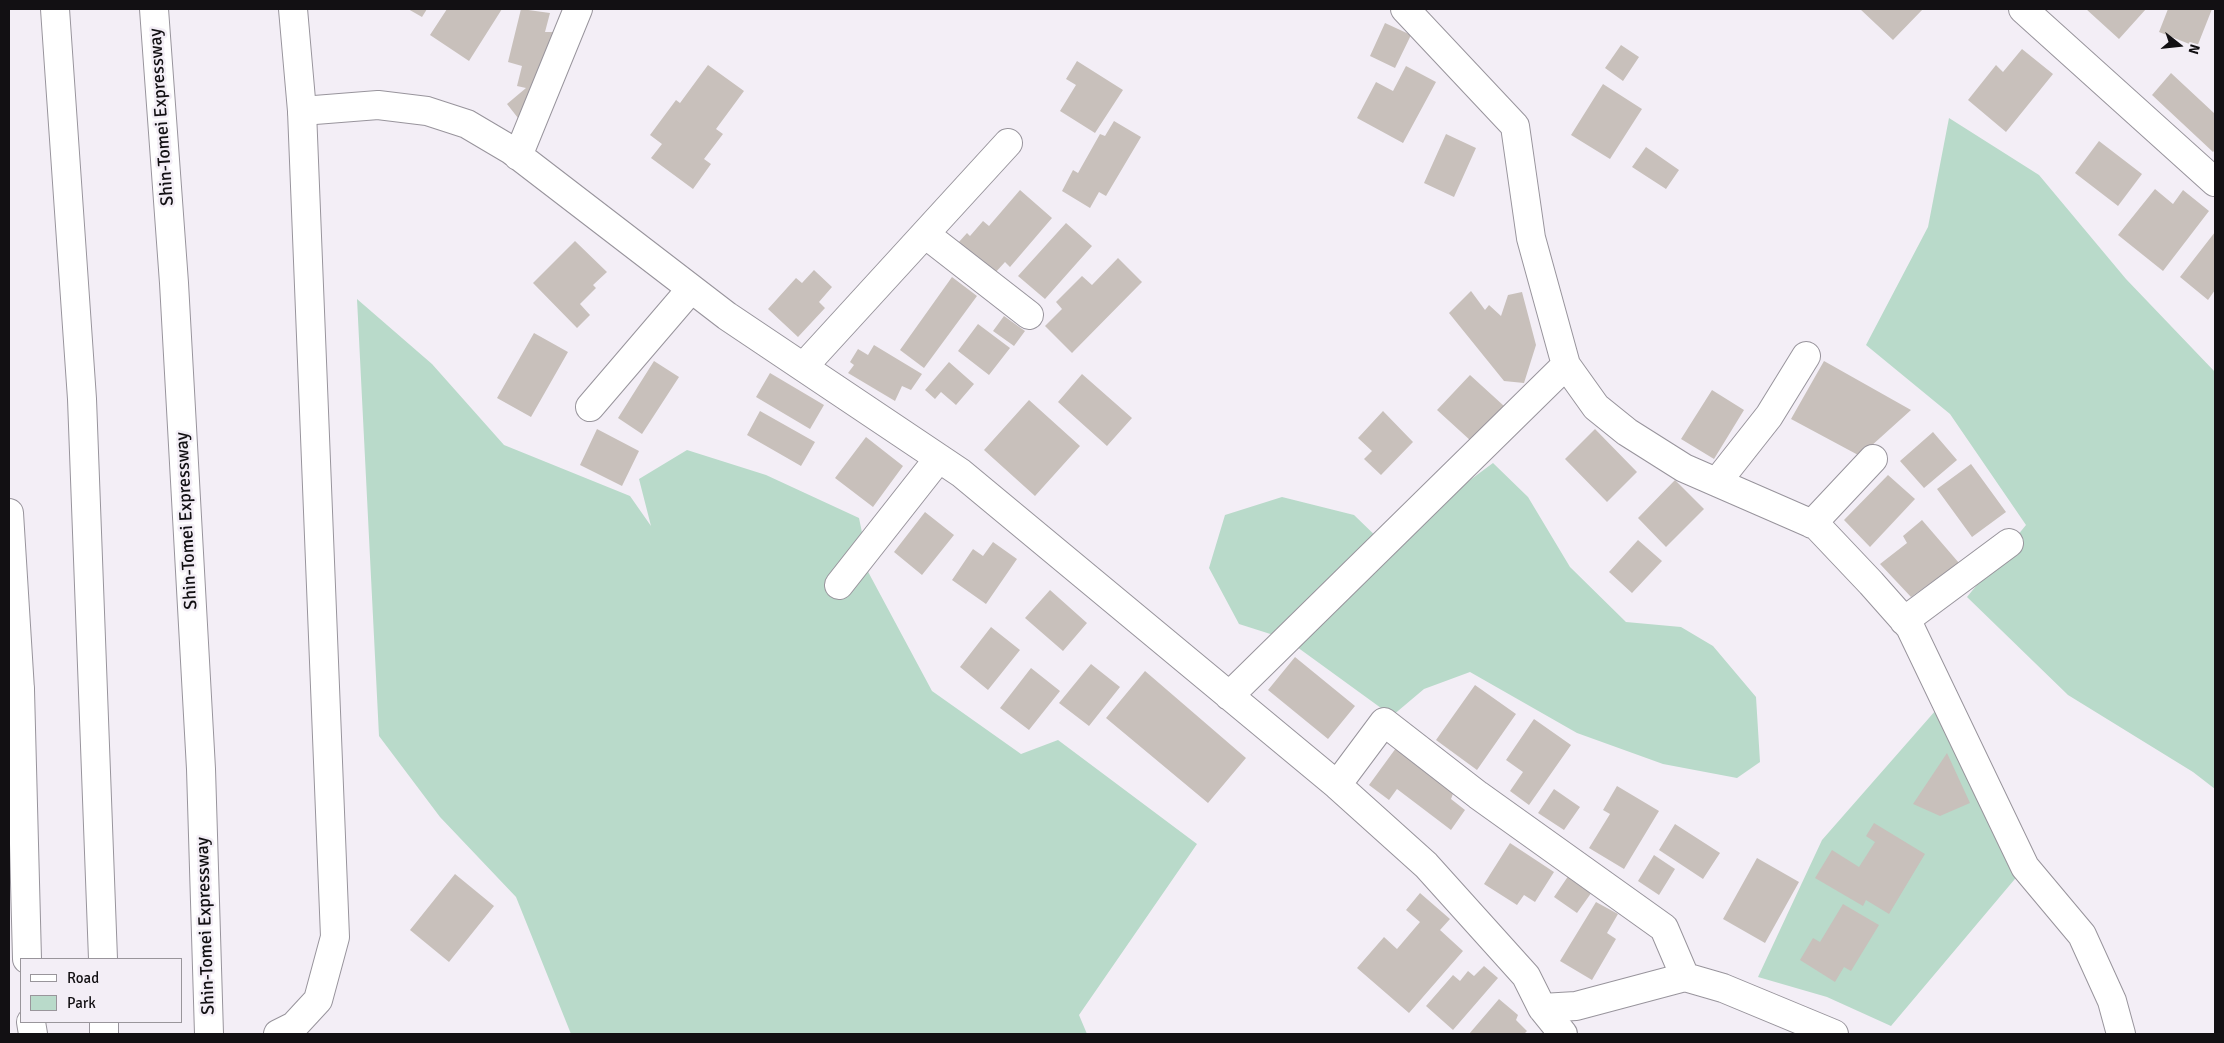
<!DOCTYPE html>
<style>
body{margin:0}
#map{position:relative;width:2224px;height:1043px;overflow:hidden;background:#f3eef6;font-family:Signika,sans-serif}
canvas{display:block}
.frame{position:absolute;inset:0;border:10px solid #121013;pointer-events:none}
.legend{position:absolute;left:20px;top:958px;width:162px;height:65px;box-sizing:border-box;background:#f3eef6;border:1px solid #99959b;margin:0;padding:6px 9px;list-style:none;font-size:15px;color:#121013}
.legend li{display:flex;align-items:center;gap:10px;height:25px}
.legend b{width:25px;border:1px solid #99959b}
.north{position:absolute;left:2154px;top:20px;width:50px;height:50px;-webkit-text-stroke:4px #f3eef6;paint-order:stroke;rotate:106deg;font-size:14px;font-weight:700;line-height:20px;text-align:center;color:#121013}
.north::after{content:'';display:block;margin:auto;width:18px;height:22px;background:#121013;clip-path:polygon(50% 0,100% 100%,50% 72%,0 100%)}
</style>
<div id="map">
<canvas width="2224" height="1043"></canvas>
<div class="frame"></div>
<ul class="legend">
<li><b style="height:6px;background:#fff"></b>Road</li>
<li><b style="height:14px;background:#b9daca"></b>Park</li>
</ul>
<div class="north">N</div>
</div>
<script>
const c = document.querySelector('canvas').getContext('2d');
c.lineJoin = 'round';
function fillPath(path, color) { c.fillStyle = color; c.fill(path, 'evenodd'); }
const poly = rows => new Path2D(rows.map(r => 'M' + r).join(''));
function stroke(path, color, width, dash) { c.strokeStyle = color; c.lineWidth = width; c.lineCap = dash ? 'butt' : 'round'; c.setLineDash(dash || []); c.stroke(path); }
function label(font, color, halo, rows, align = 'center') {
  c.font = font + ' Signika,sans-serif'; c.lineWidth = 5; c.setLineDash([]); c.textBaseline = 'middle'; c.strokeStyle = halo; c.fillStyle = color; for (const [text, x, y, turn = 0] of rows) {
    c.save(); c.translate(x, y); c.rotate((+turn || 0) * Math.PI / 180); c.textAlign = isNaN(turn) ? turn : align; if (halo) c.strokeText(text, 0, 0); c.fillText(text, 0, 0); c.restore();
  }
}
const green = poly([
 [1949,118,2039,175,2126,279,2215,372,2215,789,2193,772,2068,695,1967,597,2026,525,1950,414,1866,345,1928,227],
 [357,299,432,364,504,445,630,496,651,526,639,479,687,450,766,475,859,518,865,547,858,553,932,691,1021,754,1058,740,1197,844,1079,1015,1087,1034,571,1034,516,897,440,817,379,736],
 [1493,463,1528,497,1570,567,1626,622,1681,627,1713,646,1756,697,1760,762,1737,778,1663,764,1577,733,1470,672,1424,689,1392,716,1286,639,1239,624,1209,568,1225,515,1282,497,1354,515,1384,544],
 [1936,710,2025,867,1891,1026,1827,997,1758,977,1822,840]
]);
const building = poly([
 [408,9,427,9,422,17],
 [447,9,502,9,469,61,430,35],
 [521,9,550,13,545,32,558,32,529,115,518,118,507,104,526,88,517,86,522,66,508,62],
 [1860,9,1923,9,1893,40],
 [2086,9,2146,9,2119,39],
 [2168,9,2212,9,2197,47,2159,32],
 [1385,23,1411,35,1395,68,1370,56],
 [1621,45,1639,57,1623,81,1605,68],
 [2022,49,2053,74,2006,132,1968,100,1996,65,2003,72],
 [1077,61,1123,90,1095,133,1060,111,1076,85,1066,79],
 [708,65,744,91,716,129,723,134,704,159,711,164,693,189,651,158,662,144,650,135,676,100,680,103],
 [1406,66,1436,82,1403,143,1357,118,1376,82,1393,91],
 [2171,73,2215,114,2215,150,2213,152,2152,95],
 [1603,84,1642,109,1610,159,1571,135],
 [1114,121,1141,137,1106,196,1099,192,1090,208,1062,191,1073,170,1078,173,1100,134,1105,136],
 [1446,134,1476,148,1454,197,1424,183],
 [2099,141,2142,174,2118,206,2075,173],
 [1646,147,1679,170,1666,189,1632,167],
 [2155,189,2173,204,2183,190,2209,211,2163,271,2118,235],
 [1020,190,1052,218,1010,267,1005,262,994,274,958,243,967,233,970,236,983,221,989,226],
 [1066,223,1092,246,1045,299,1018,276],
 [2215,232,2215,290,2208,300,2180,277],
 [575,241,607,272,593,285,596,288,580,304,590,315,577,328,533,283],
 [1118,258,1142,282,1072,353,1045,326,1062,309,1056,302,1082,276,1092,285],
 [814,270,832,287,819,302,825,308,798,337,768,309,796,278,802,283],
 [952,277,977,296,924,368,900,350],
 [1471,291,1485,310,1489,305,1501,316,1508,295,1522,292,1536,345,1524,383,1504,381,1449,313],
 [1004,316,1025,331,1014,346,993,331],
 [978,324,1010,348,989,375,958,351],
 [534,333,568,352,531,417,497,398],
 [874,345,922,374,911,390,902,386,895,401,848,373,854,365,850,362,858,349,868,355],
 [654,361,679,377,642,434,618,418],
 [1824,361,1911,410,1860,456,1791,419],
 [949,362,974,384,956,405,941,392,935,399,925,390],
 [770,373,824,405,810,429,756,397],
 [1082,374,1132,418,1107,446,1058,402],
 [1470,375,1504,406,1471,441,1437,410],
 [1712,390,1744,410,1714,459,1681,439],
 [1029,400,1080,446,1035,496,984,450],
 [760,411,815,442,801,466,747,435],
 [1383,411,1413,442,1381,475,1364,459,1372,451,1358,438],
 [597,429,639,451,622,486,580,465],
 [1595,429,1637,472,1607,502,1565,459],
 [1933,432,1957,460,1924,488,1900,461],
 [866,437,903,466,873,507,835,478],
 [1971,464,2006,512,1972,537,1937,489],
 [1888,475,1915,499,1870,547,1844,520],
 [1675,480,1704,509,1666,547,1638,518],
 [925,512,954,535,922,575,894,552],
 [1922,520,1959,563,1911,597,1880,564,1907,543,1903,536],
 [1638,540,1662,561,1632,593,1609,572],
 [993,542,1017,559,986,604,952,580,973,549,983,556],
 [1050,590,1087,623,1063,651,1025,618],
 [991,627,1020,650,988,690,960,667],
 [1295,657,1355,706,1328,739,1268,690],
 [1091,664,1120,687,1089,726,1059,703],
 [1031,668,1060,691,1029,730,1000,708],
 [1145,671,1246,758,1208,803,1106,718],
 [1475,685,1516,714,1477,770,1436,740],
 [1534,719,1571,745,1529,805,1510,791,1523,772,1506,760],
 [1396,748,1454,791,1451,799,1465,810,1451,830,1397,789,1389,800,1369,785],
 [1947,753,1970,803,1940,816,1913,804],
 [1617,786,1659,811,1624,869,1589,848,1610,814,1603,810],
 [1554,789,1580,807,1564,830,1538,813],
 [1874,823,1925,854,1889,914,1866,900,1863,906,1815,878,1832,850,1859,867,1875,842,1866,836],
 [1675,824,1720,853,1703,879,1659,850],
 [1510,843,1554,872,1535,902,1524,895,1517,905,1484,884],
 [1654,855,1675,869,1659,895,1638,881],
 [1757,858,1799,882,1765,943,1723,919],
 [1571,872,1594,889,1577,913,1554,897],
 [455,874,494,906,449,962,410,930],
 [1420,893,1450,919,1440,930,1463,951,1409,1013,1357,968,1384,937,1397,949,1420,922,1406,910],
 [1596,902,1618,914,1607,933,1616,939,1592,980,1560,961],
 [1843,904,1879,925,1851,971,1844,967,1835,982,1800,960,1813,938,1820,942],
 [1484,966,1498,978,1453,1030,1426,1006,1453,975,1460,981,1468,971,1474,976],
 [1499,999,1518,1015,1516,1020,1527,1031,1524,1034,1469,1034]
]);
const minor = poly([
 [1405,9,1515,126,1531,238,1566,365,1596,407,1627,432,1684,468,1817,526,1871,583,1910,627,2025,867,2082,935,2112,1001,2121,1034],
 [302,111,378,105,427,111,467,124,511,150,727,316,961,473,1337,785,1426,865,1526,976,1542,1008,1576,1006,1685,977,1723,988,1834,1034],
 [518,156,578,9],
 [925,234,1029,315],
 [804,366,1008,143],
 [590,407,691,289],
 [1717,482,1769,416,1806,356],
 [9,513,20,690,27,959],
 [1812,524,1873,459],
 [839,585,939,458],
 [1904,621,2009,543],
 [1229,696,1566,365],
 [1337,785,1384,722,1478,795,1664,928,1685,977],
 [1542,1008,1563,1034],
 [31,1022,33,1034]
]);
const tertiary = poly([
 [2023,9,2215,182],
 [9,690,20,690],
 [278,1034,294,1026,318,1000,335,937,302,111,293,9]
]);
const motorway = poly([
 [55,9,82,399,103,959],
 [154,9,174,283,201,769,209,1034],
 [104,1022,104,1034]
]);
const streetNames = [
 ["Shin-Tomei Expressway",162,117,-94],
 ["Shin-Tomei Expressway",187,521,-93],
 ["Shin-Tomei Expressway",206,926,-92]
];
fillPath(green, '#b9daca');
fillPath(building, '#c8c0bb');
stroke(minor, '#98949c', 30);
stroke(tertiary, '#98949c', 30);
stroke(motorway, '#98949c', 30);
stroke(minor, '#fff', 28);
stroke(tertiary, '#fff', 28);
stroke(motorway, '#fff', 28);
label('18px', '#121013', '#f3eef6', streetNames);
</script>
